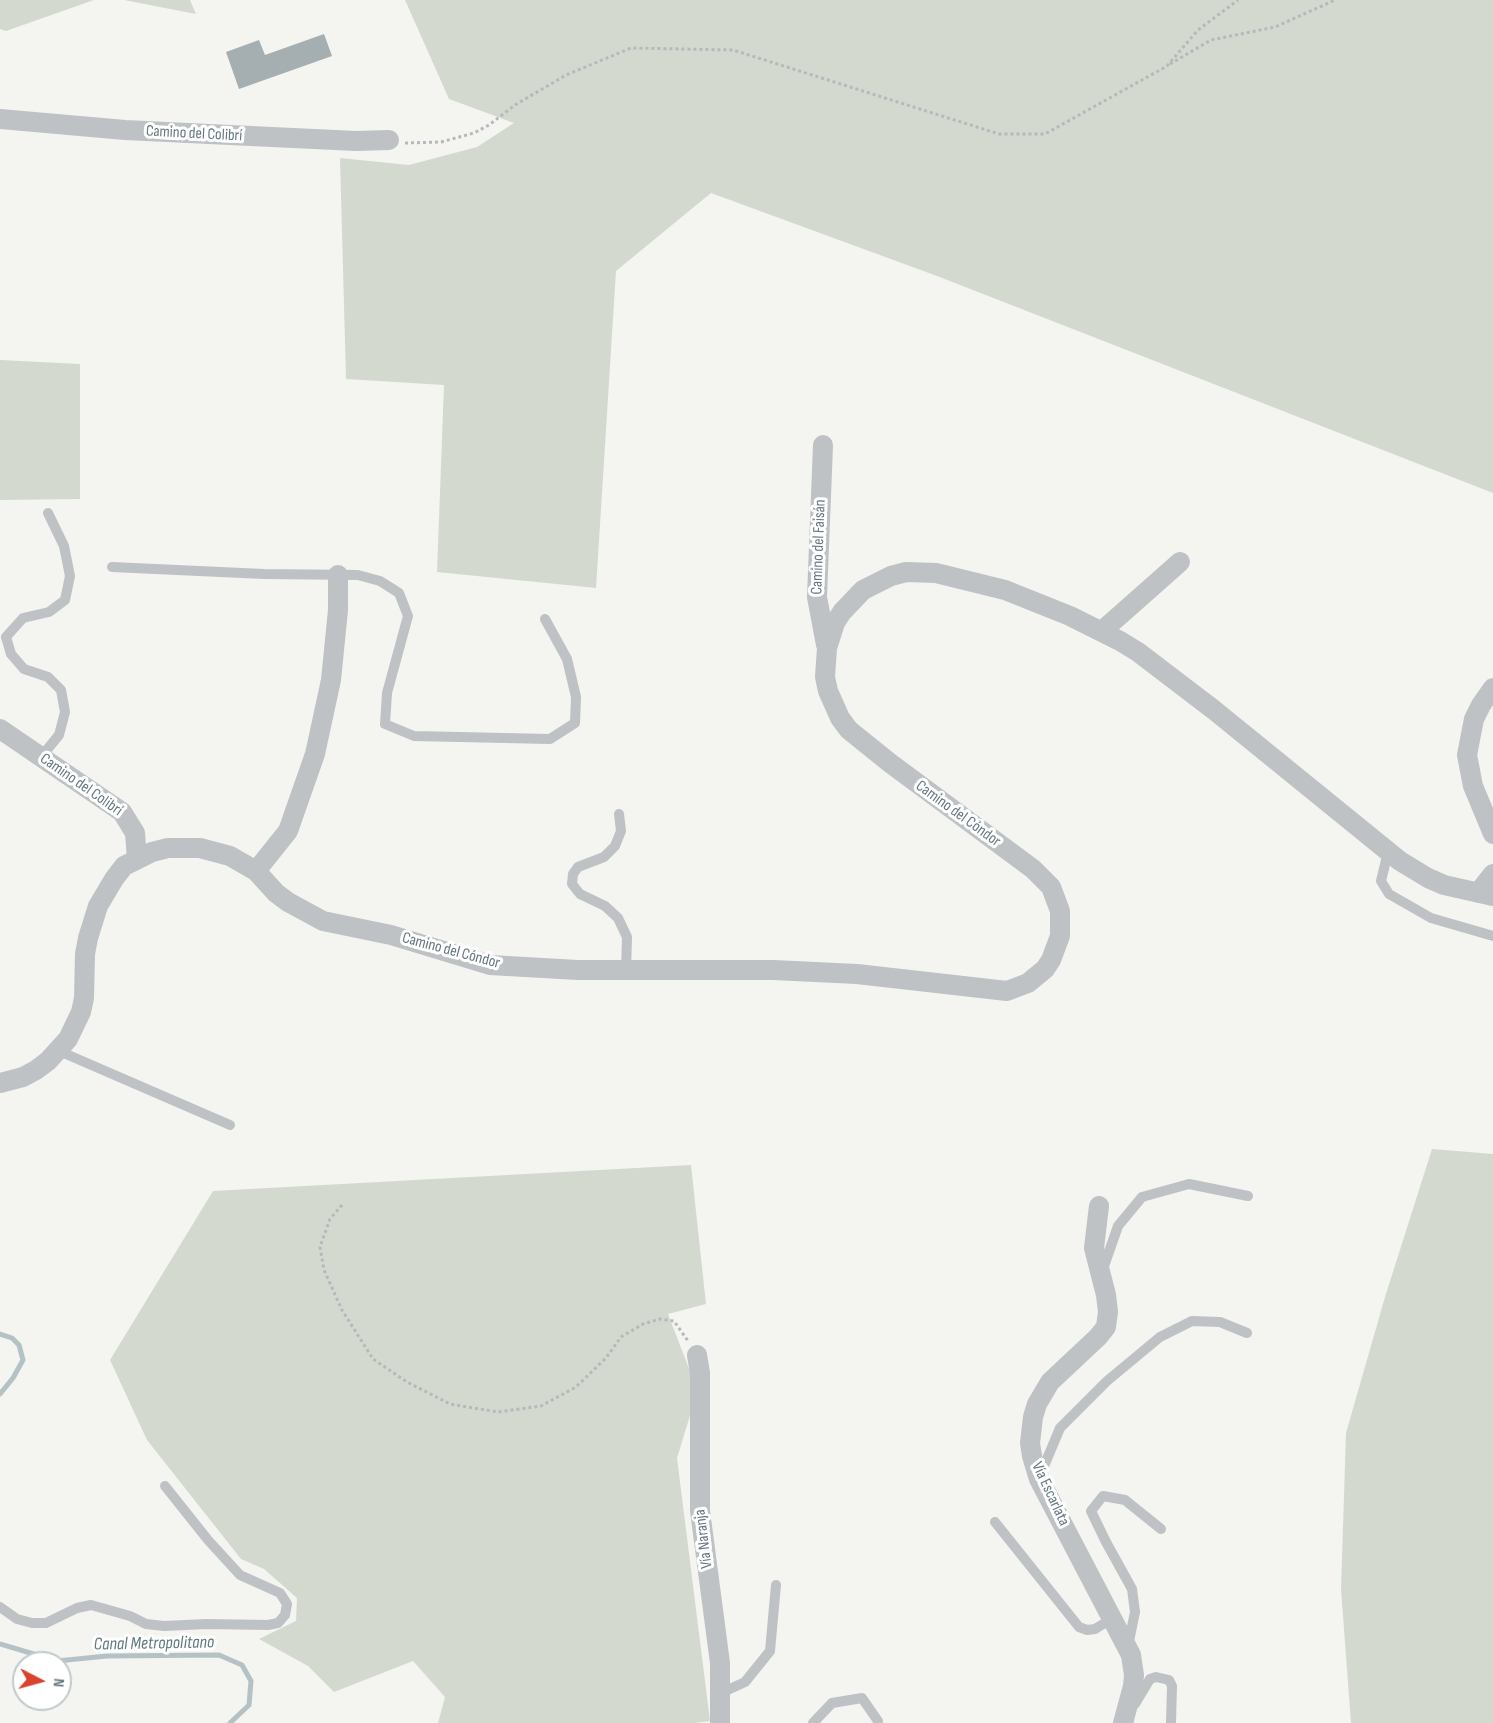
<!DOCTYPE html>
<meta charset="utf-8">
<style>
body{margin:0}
#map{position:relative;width:1493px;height:1723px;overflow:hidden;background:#f4f4f1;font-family:"Sofia Sans Condensed",sans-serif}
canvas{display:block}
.north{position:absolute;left:12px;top:1651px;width:60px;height:60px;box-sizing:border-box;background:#fff;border:2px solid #c1c9cc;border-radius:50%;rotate:96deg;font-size:16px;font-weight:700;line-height:24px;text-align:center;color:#657780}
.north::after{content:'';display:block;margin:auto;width:21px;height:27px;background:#d9422c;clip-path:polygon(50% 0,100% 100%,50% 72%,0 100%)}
</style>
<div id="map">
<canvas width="1493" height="1723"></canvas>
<div class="north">N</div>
</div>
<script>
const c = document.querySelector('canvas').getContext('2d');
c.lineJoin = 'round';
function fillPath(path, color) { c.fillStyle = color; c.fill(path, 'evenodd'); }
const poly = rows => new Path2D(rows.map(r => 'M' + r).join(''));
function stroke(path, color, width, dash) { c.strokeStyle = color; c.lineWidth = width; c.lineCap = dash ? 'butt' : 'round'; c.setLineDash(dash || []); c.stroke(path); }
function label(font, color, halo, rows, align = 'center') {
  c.font = font + ' "Sofia Sans Condensed",sans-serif'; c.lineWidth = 6; c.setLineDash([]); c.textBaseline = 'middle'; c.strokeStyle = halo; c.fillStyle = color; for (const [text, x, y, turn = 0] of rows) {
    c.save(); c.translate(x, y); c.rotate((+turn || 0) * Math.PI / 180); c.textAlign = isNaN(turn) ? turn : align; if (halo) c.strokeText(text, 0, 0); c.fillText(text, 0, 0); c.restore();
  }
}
const green = poly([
 [0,0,94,0,6,31,0,29],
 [124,0,190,0,196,14],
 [405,0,1493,0,1493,493,937,276,711,193,616,271,596,588,437,572,444,385,346,379,340,158,409,165,477,147,514,123,449,99],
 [0,360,80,364,80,499,0,500],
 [1432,1149,1493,1154,1493,1723,1351,1723,1341,1589,1346,1433,1385,1297],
 [691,1165,706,1304,668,1314,693,1379,692,1409,677,1458,710,1721,695,1723,438,1723,445,1697,413,1661,334,1692,308,1666,259,1639,296,1621,297,1598,264,1569,241,1559,147,1440,110,1360,213,1191]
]);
const stream = poly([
 [0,1334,12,1338,19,1345,23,1360,13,1378,0,1394],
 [0,1644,57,1661,107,1656,219,1655,242,1665,251,1681,249,1705,230,1723]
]);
const building = poly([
 [324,34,332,56,239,89,226,52,259,40,265,55]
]);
const path = poly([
 [1170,64,1211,40,1275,27,1335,0],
 [405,143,441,142,474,133,489,125,515,105,566,75,631,48,733,50,999,134,1045,134,1167,66,1198,30,1238,0],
 [342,1205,330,1219,320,1247,324,1270,342,1310,373,1359,407,1382,450,1404,498,1412,541,1406,576,1387,606,1358,621,1337,643,1324,660,1319,674,1321,688,1341]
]);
const lane = poly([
 [112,567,264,574,358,575,380,581,399,593,408,616,387,693,385,724,414,736,550,739,575,723,576,697,567,659,545,619],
 [41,757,59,735,65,712,61,690,48,677,24,669,11,654,6,637,23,618,49,612,65,600,70,576,64,546,48,513],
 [619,814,621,831,615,846,604,857,578,867,573,874,572,884,580,894,605,906,618,918,627,937,626,970],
 [1388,852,1381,881,1389,894,1431,918,1493,936],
 [59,1051,230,1125],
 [1103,1269,1118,1226,1142,1197,1189,1184,1248,1196],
 [1039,1478,1060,1428,1107,1381,1160,1337,1192,1321,1220,1322,1247,1333],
 [995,1522,1079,1627,1087,1630,1095,1629,1113,1618],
 [0,1607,17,1619,32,1623,46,1623,77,1608,91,1605,130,1616,146,1624,164,1626,207,1624,268,1625,278,1623,285,1615,287,1604,280,1593,240,1575,208,1540,165,1486],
 [1128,1646,1135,1612,1132,1589,1106,1542,1091,1511,1103,1496,1125,1500,1161,1529],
 [721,1693,745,1682,770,1651,776,1585],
 [1135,1704,1150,1679,1156,1677,1169,1680,1172,1686,1171,1723],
 [813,1723,832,1703,862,1698,878,1721]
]);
const street = poly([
 [0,119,125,130,356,141,389,140],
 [823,445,817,597,826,645],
 [1102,631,1180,562],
 [1493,688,1481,705,1474,719,1467,755,1473,786,1493,834],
 [0,729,122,812,135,833,137,859],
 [256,871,288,831,315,754,331,680,338,610,338,575],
 [1478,893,1493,874],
 [0,1083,23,1077,36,1070,48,1061,68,1039,81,1012,84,998,85,954,88,938,98,906,114,879,124,866,152,852,168,848,200,848,230,856,256,871,276,893,288,902,323,921,391,935,490,965,578,970,773,970,857,974,1007,991,1028,983,1045,969,1051,960,1060,936,1060,911,1051,887,1033,869,890,763,849,730,840,718,828,691,825,677,827,648,835,623,842,612,863,590,891,576,906,572,936,573,1005,590,1070,616,1120,641,1138,652,1214,710,1400,861,1428,878,1444,885,1493,896],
 [1099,1206,1094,1248,1106,1295,1108,1312,1106,1327,1098,1337,1050,1382,1037,1404,1033,1417,1030,1443,1032,1456,1039,1479,1131,1655,1134,1675,1133,1686,1123,1723],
 [697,1355,700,1373,700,1511,720,1663,720,1723]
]);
const streetNames = [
 ["Camino del Colibrí",194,134,3],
 ["Camino del Faisán",819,547,-88],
 ["Camino del Colibrí",81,785,35],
 ["Camino del Cóndor",958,814,36],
 ["Camino del Cóndor",451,951,15],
 ["Vía Escarlata",1050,1494,65],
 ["Vía Naranja",704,1539,-97]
];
const waterNames = [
 ["Canal Metropolitano",154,1644,-1]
];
fillPath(green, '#d4d9d0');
stroke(stream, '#b4c2c5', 5);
fillPath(building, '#a5aeb1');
stroke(path, '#b6b9bb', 3, [3, 3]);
stroke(lane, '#bec2c5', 10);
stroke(street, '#bec2c5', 20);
label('16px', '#657780', '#fff', streetNames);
label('italic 18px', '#60797e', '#fff', waterNames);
</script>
